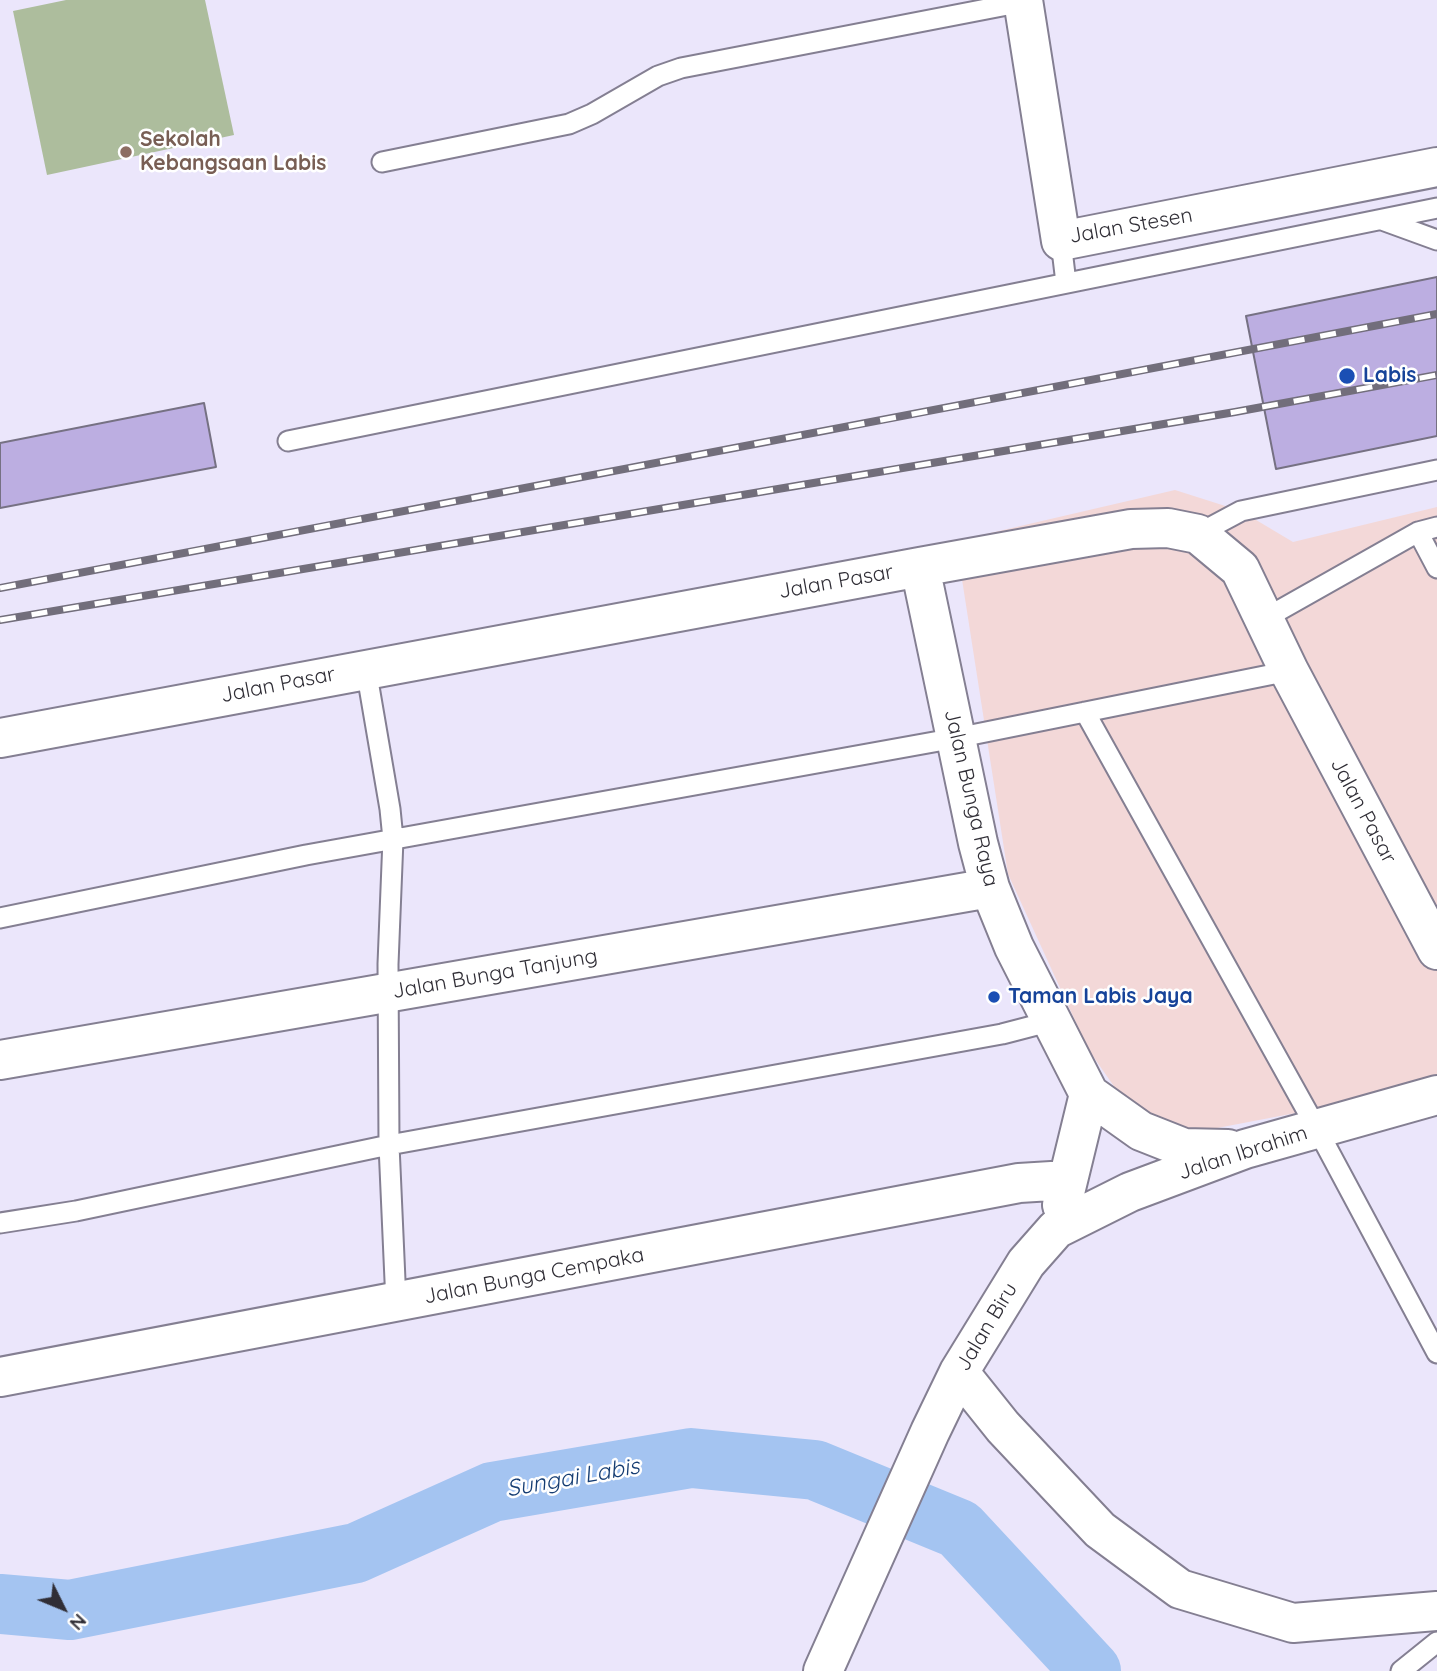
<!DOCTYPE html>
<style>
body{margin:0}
#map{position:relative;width:1437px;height:1671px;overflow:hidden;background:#ebe6fb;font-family:Quicksand,sans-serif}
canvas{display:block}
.north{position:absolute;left:28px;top:1573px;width:70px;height:70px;-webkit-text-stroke:5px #fff;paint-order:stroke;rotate:133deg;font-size:19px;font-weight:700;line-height:28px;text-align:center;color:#302e36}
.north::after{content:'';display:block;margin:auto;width:24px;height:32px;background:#302e36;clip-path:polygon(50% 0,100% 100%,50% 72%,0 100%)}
</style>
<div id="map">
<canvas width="1437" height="1671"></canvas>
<div class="north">N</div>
</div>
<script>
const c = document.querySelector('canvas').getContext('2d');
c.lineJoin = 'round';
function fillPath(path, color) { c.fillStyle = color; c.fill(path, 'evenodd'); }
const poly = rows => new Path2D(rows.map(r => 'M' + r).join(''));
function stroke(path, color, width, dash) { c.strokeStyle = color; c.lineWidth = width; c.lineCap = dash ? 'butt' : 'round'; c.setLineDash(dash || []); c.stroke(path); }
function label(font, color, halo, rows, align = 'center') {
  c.font = font + ' Quicksand,sans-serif'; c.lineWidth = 5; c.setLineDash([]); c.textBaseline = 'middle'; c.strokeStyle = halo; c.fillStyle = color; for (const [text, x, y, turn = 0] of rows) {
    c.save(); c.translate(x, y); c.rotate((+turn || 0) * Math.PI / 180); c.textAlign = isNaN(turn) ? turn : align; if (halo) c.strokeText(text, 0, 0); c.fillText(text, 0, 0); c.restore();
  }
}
const commercial = poly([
 [1175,490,1241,511,1293,542,1437,507,1437,1086,1191,1133,1129,1108,1088,1049,1008,874,956,541]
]);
const green = poly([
 [66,0,205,0,234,135,47,175,13,11]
]);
const river = poly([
 [0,1604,70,1610,356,1553,492,1492,691,1458,815,1470,959,1529,1091,1671]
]);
const building = poly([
 [1437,277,1437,436,1276,469,1246,316,1437,277],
 [204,403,216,467,0,508,0,443,204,403]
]);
const service = poly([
 [382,162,569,124,592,114,658,76,681,68,1023,2],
 [1382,220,1437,240],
 [1061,241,1066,283],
 [288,441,1437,208],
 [1418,532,1437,568],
 [1198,534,1241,511,1437,470],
 [1264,619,1418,532,1437,527],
 [366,669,390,809,393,839,388,964,389,1145,396,1303],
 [1085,712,1317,1129,1437,1353],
 [0,918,306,855,956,738,1289,671],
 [0,1223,76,1211,389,1145,1002,1034,1052,1021],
 [1401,1671,1437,1642]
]);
const minor = poly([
 [1023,0,1061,241,1437,167],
 [920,567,978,843,990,888,1014,947,1089,1094,1141,1131,1184,1148,1228,1149],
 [0,738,920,567,1131,529,1168,528,1198,534,1240,569,1289,671,1437,950],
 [0,1060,990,888],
 [1062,1205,1089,1094],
 [959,1372,1003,1427,1100,1530,1180,1589,1293,1623,1437,1611],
 [0,1377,1019,1183,1068,1180],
 [823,1671,930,1432,959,1372,1026,1263,1056,1229,1130,1192,1245,1149,1437,1095]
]);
const rail = poly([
 [0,588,1437,314],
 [0,620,1235,412,1437,375]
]);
const markers = [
 [126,152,7,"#8d6e63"],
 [1347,376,9,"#1a4fb4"],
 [994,997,7,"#1a4fb4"]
];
const educationNames = [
 ["Sekolah",140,140],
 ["Kebangsaan Labis",140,164]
];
const streetNames = [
 ["Jalan Stesen",1131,226,-10],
 ["Jalan Pasar",836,582,-10],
 ["Jalan Pasar",278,685,-11],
 ["Jalan Bunga Raya",971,798,77],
 ["Jalan Pasar",1363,811,62],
 ["Jalan Bunga Tanjung",495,974,-10],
 ["Jalan Ibrahim",1243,1153,-18],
 ["Jalan Bunga Cempaka",534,1276,-11],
 ["Jalan Biru",987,1327,-59]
];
const transitNames = [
 ["Labis",1363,376],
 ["Taman Labis Jaya",1008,997]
];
const waterNames = [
 ["Sungai Labis",573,1478,-10]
];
fillPath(commercial, '#f3d8d8');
fillPath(green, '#adbd9d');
stroke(river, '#a4c4f1', 60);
fillPath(building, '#bcaee1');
stroke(building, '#767183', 2);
stroke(service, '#847f92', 23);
stroke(minor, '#847f92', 42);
stroke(service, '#fff', 19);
stroke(minor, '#fff', 38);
stroke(rail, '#726e7b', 8);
stroke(rail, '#fff', 5, [16]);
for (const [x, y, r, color] of markers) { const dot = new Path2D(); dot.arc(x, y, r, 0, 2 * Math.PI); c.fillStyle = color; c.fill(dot); stroke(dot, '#fff', 2.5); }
label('bold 21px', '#785e54', '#fff', educationNames, 'left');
label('21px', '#302e36', '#fff', streetNames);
label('bold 21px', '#164399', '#fff', transitNames, 'left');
label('italic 23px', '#153d73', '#fff', waterNames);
</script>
